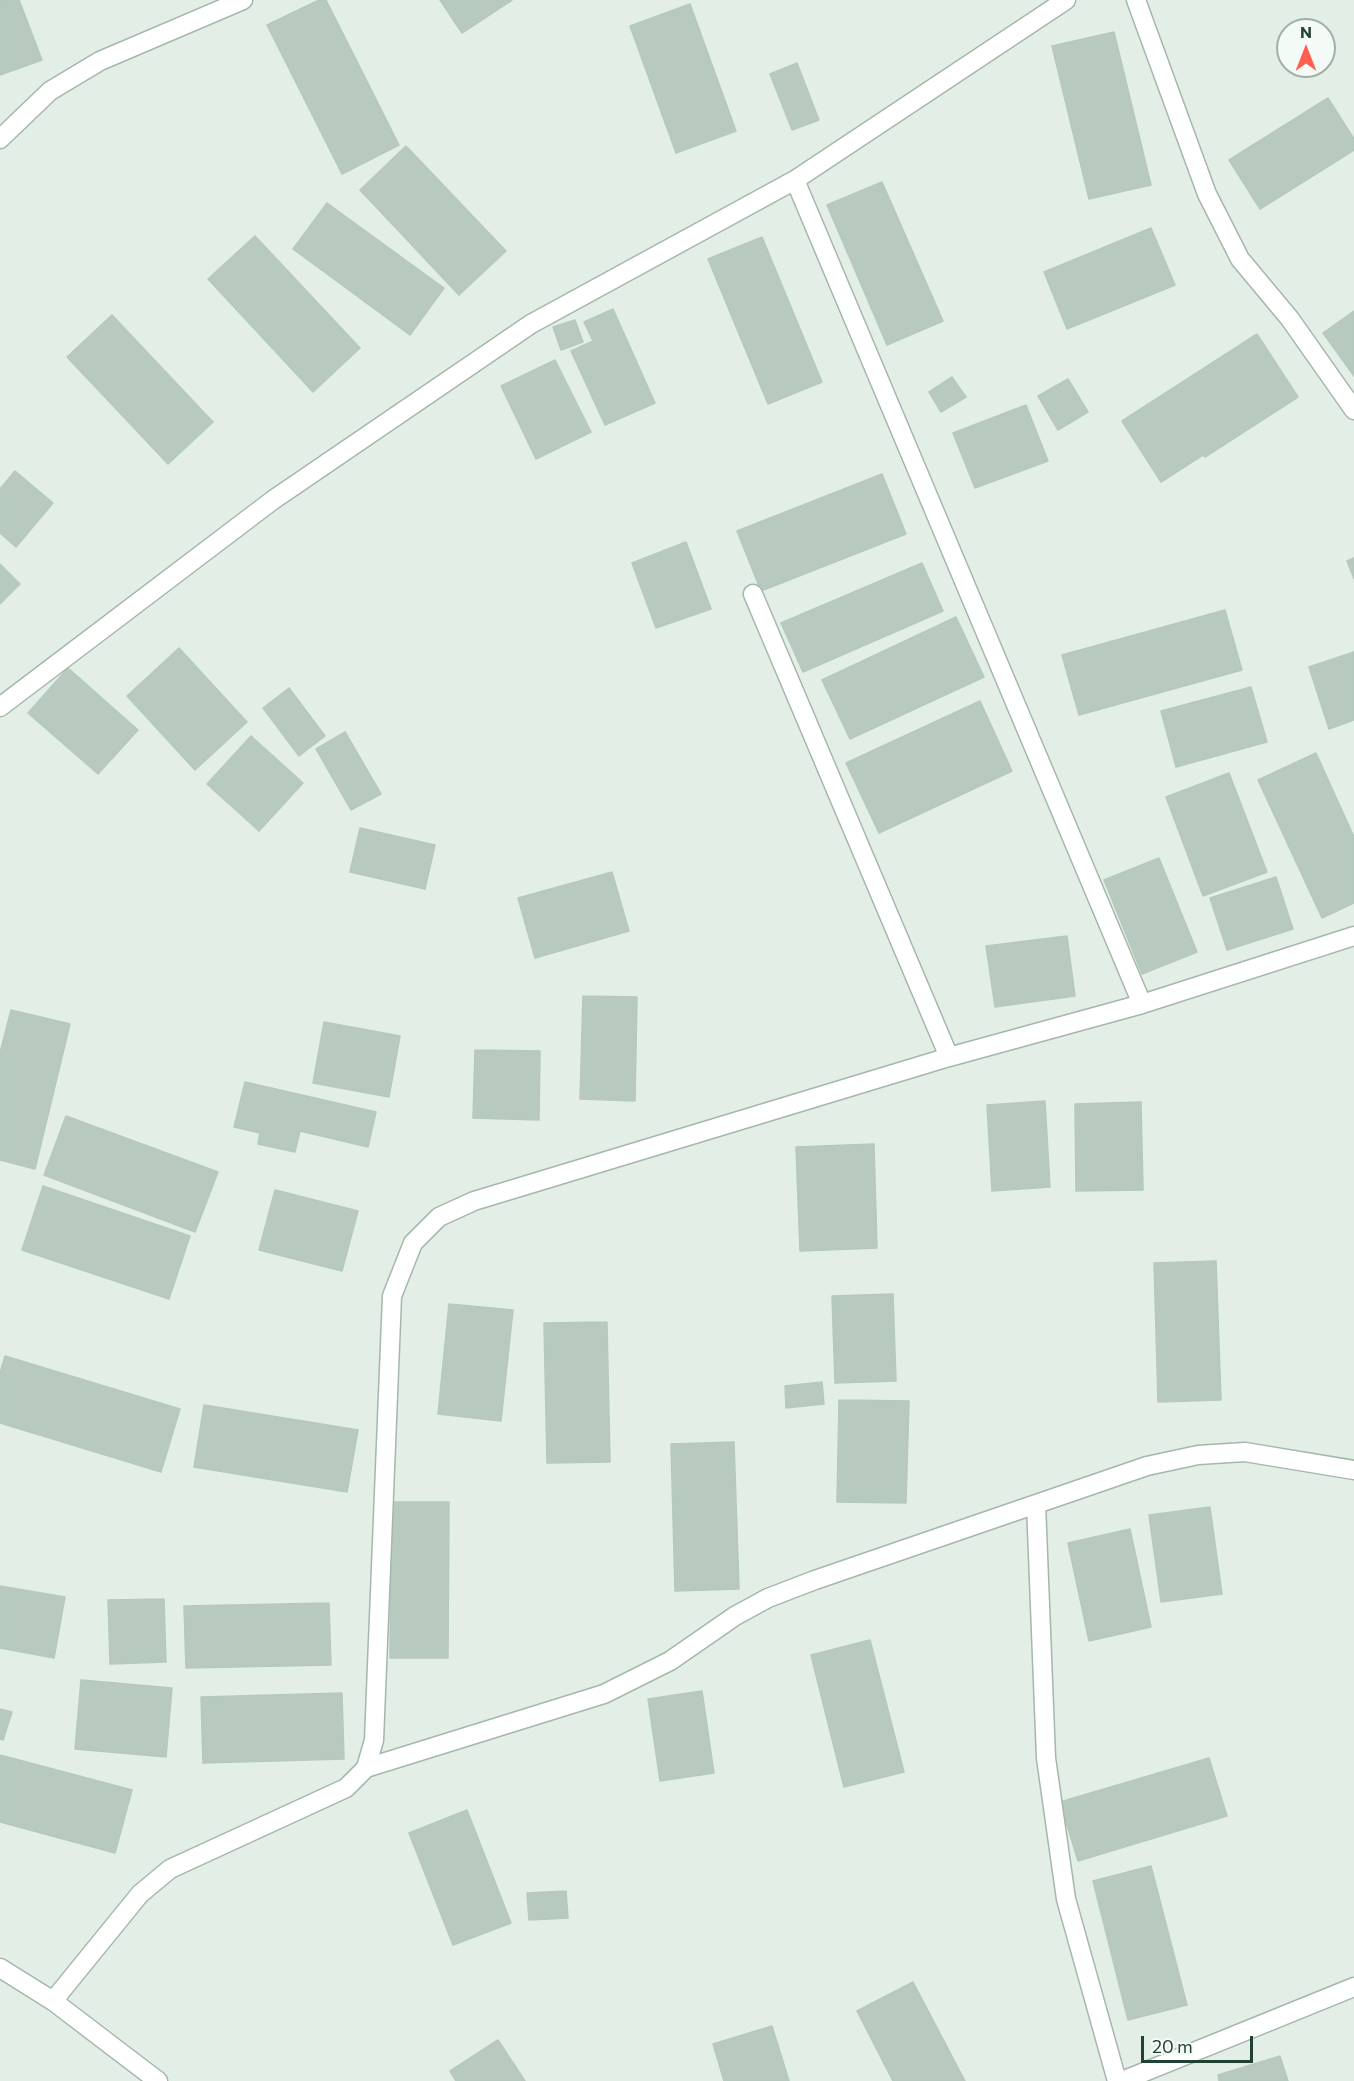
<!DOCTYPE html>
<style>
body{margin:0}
#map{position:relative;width:1354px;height:2081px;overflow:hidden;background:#e3eee7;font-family:Commissioner,sans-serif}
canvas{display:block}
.north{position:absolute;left:1276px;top:18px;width:60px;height:60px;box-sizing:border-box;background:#f4faf6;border:2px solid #a0b0a8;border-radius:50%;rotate:0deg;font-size:16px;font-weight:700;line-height:24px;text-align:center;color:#214233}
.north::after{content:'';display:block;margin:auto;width:21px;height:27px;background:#ff5e50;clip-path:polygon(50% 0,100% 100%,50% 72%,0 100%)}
.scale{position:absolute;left:1141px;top:2036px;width:112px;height:27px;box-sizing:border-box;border:3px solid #214233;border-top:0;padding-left:8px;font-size:18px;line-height:21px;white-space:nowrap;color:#214233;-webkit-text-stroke:4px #f4faf6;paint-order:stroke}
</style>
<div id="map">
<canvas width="1354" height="2081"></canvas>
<div class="north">N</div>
<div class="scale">20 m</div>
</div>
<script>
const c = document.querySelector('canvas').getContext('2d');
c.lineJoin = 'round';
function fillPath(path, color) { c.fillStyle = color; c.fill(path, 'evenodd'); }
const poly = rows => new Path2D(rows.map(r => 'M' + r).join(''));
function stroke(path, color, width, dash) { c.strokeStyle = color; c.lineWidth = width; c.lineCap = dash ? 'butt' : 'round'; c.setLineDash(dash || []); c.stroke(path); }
const building = poly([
 [0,0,19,0,42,60,0,75,0,0],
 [319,0,326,0,399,145,342,174,267,25,319,0],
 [440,0,512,0,462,33,440,0],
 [690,4,736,131,676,153,630,26,690,4],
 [1114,32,1151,185,1089,199,1052,46,1114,32],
 [797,63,819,120,792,130,770,74,797,63],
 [1328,98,1354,139,1354,150,1260,209,1229,160,1328,98],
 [406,146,506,251,459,295,360,190,406,146],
 [882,182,943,321,887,345,827,205,882,182],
 [327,203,444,288,410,335,293,249,327,203],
 [1151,228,1175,285,1067,329,1044,272,1151,228],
 [255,236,360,348,313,392,208,279,255,236],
 [762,237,822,382,768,404,708,259,762,237],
 [613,309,655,403,605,425,571,351,593,341,584,322,613,309],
 [1354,311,1354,376,1323,333,1354,311],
 [112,315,213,422,168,464,67,357,112,315],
 [575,320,583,342,561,350,553,327,575,320],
 [1257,334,1298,397,1205,457,1203,455,1161,482,1122,421,1257,334],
 [555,360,591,432,536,459,501,386,555,360],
 [952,377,966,397,941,412,929,392,952,377],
 [1068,379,1088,412,1058,430,1038,396,1068,379],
 [1026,405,1048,461,975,488,953,433,1026,405],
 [15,471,53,503,16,547,0,533,0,489,15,471],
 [882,474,906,534,761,591,737,531,882,474],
 [686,542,711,609,656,628,632,563,686,542],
 [1354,558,1354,579,1347,561,1354,558],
 [922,563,943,611,803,672,781,623,922,563],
 [0,564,20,584,0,604,0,564],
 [1225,610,1242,670,1079,715,1062,655,1225,610],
 [956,617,984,677,850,739,822,680,956,617],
 [179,648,247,722,195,770,127,696,179,648],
 [1354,652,1354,720,1329,729,1309,667,1354,652],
 [68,668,138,730,98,774,28,713,68,668],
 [1251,687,1267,742,1176,767,1161,711,1251,687],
 [289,688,325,736,299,756,263,708,289,688],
 [980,701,1012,771,879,833,846,763,980,701],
 [345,732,381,794,351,810,316,749,345,732],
 [251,736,303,783,259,831,207,784,251,736],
 [1316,753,1354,837,1354,903,1322,918,1258,780,1316,753],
 [1229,773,1267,872,1203,896,1166,797,1229,773],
 [360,828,435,845,425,889,350,872,360,828],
 [1159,858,1197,952,1142,974,1104,880,1159,858],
 [612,872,629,931,535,958,518,898,612,872],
 [1276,877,1293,929,1227,950,1210,898,1276,877],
 [1067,936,1075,996,995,1007,986,946,1067,936],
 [583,996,637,997,635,1101,580,1099,583,996],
 [11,1010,70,1024,35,1169,0,1160,0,1053,11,1010],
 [324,1022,400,1036,389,1097,313,1083,324,1022],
 [475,1050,540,1051,539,1120,473,1118,475,1050],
 [245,1082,376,1112,368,1147,300,1131,295,1152,258,1144,260,1133,234,1127,245,1082],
 [1045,1101,1050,1187,992,1191,987,1105,1045,1101],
 [1141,1102,1143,1190,1076,1191,1075,1104,1141,1102],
 [66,1116,218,1172,195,1232,44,1175,66,1116],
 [874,1144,877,1248,800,1251,796,1147,874,1144],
 [43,1186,190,1236,169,1299,22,1250,43,1186],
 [275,1190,358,1211,342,1271,259,1250,275,1190],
 [1216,1261,1221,1400,1158,1402,1154,1263,1216,1261],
 [893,1294,896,1381,835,1383,832,1296,893,1294],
 [449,1304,513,1310,501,1421,438,1414,449,1304],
 [607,1322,610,1462,547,1463,544,1323,607,1322],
 [5,1356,180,1409,161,1472,0,1423,0,1373,5,1356],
 [822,1382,824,1404,786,1408,785,1386,822,1382],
 [839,1400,909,1401,906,1503,837,1502,839,1400],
 [204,1405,358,1430,347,1492,194,1467,204,1405],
 [734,1442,739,1589,675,1591,671,1444,734,1442],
 [391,1502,449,1502,448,1658,390,1658,391,1502],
 [1210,1507,1222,1594,1161,1602,1149,1515,1210,1507],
 [1130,1529,1151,1627,1089,1641,1068,1543,1130,1529],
 [0,1586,65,1597,54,1658,0,1648,0,1586],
 [164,1599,166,1662,110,1664,108,1600,164,1599],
 [329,1603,331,1665,186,1668,184,1606,329,1603],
 [870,1640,904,1772,844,1787,811,1655,870,1640],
 [81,1680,172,1688,166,1757,75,1749,81,1680],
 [702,1691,714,1773,660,1781,648,1699,702,1691],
 [342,1693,344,1759,203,1763,201,1697,342,1693],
 [0,1709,12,1712,3,1740,0,1739,0,1709],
 [0,1755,132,1790,115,1853,0,1822,0,1755],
 [1209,1758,1227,1816,1078,1861,1060,1802,1209,1758],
 [467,1810,511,1923,453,1945,409,1833,467,1810],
 [1151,1866,1187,2005,1128,2020,1093,1881,1151,1866],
 [566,1891,568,1918,529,1920,527,1893,566,1891],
 [913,1982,965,2081,893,2081,857,2011,913,1982],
 [772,2026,789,2081,724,2081,713,2044,772,2026],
 [498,2040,525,2081,456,2081,450,2071,498,2040],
 [1280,2056,1288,2081,1219,2081,1218,2075,1280,2056]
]);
const minor = poly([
 [1136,0,1207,194,1240,259,1290,319,1354,410],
 [0,139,50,91,100,61,243,0],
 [795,180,1142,1004],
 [753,594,949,1057],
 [0,707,273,500,531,324,795,180,1066,0],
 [1036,1504,1046,1758,1066,1899,1117,2081],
 [366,1768,374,1740,392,1296,413,1243,439,1217,474,1201,949,1057,1142,1004,1354,936],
 [0,1968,53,2001,158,2081],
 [53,2001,140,1894,170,1869,346,1788,366,1768,604,1694,670,1661,735,1616,768,1598,815,1580,1147,1466,1198,1455,1245,1452,1354,1470],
 [1122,2081,1354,1987]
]);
fillPath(building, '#b8c9c0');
stroke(building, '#b5c9bd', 1.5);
stroke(minor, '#a5b7ad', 21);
stroke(minor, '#fff', 18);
</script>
